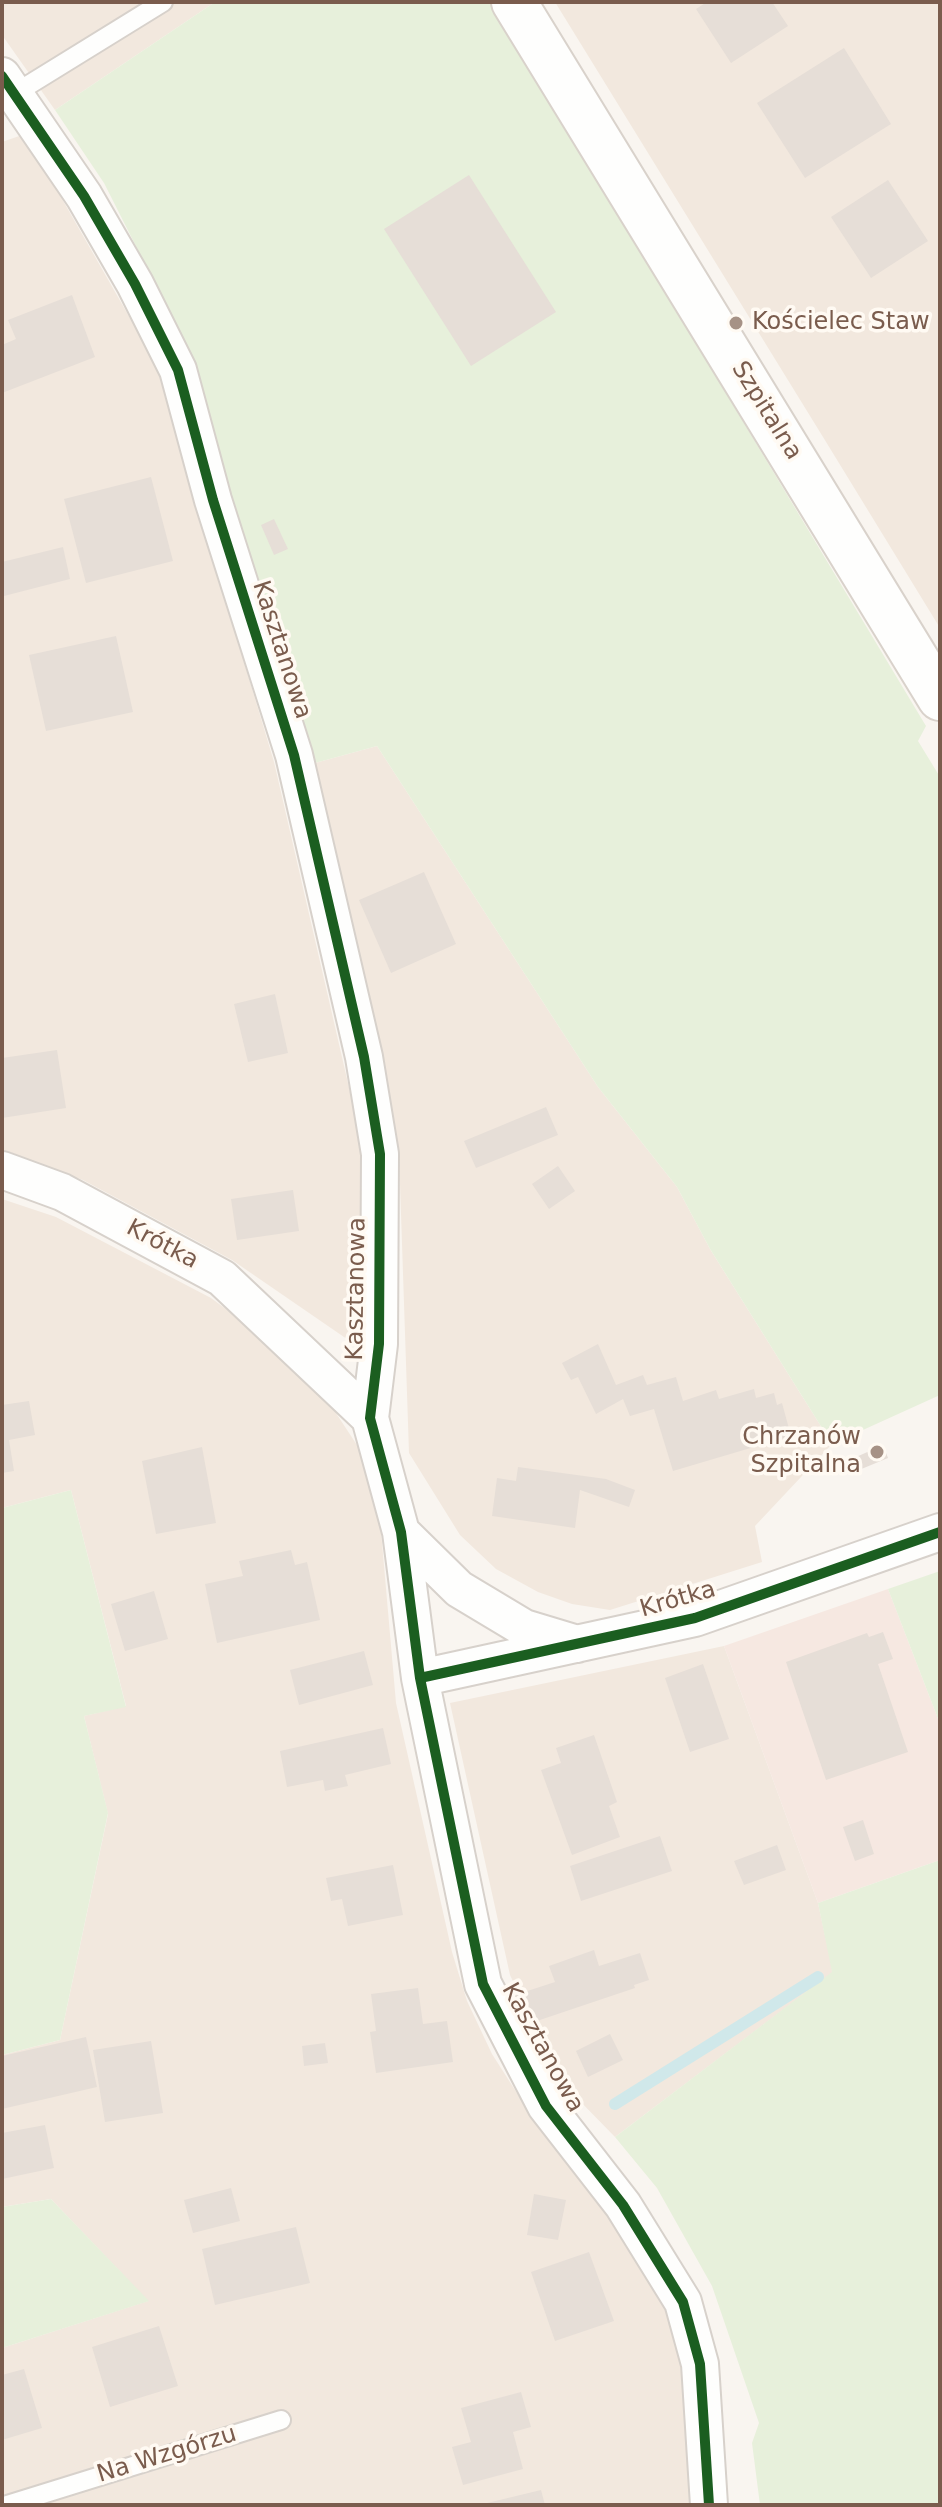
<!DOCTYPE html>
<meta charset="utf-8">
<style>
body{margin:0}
#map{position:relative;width:942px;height:2507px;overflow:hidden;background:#f9f5f0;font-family:"DejaVu Sans",sans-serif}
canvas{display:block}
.frame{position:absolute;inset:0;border:4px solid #7a5c4d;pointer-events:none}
</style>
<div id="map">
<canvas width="942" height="2507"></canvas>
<div class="frame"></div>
</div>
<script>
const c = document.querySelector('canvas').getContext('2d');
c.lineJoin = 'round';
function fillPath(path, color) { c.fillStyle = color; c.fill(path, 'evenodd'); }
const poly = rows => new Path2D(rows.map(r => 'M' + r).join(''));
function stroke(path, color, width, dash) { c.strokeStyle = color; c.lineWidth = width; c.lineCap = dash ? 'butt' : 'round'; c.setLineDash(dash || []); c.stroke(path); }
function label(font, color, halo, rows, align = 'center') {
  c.font = font + ' "DejaVu Sans",sans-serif'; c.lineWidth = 7; c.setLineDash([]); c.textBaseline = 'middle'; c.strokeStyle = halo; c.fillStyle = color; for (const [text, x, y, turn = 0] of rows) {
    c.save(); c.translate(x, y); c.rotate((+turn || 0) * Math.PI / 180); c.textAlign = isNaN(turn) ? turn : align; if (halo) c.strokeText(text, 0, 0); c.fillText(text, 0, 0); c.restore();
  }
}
const residential = poly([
 [2,2,215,2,55,110,2,35],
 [555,2,940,2,940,628,823,437],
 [25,134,163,376,193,491,274,762,365,1157,360,1348,232,1260,83,1180,2,1149,2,142],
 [377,746,598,1087,677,1187,710,1249,832,1444,755,1526,762,1562,610,1610,572,1604,538,1592,496,1569,460,1535,409,1453,399,1154,315,763],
 [2,1199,56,1217,211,1298,307,1369,376,1474,396,1703,452,1952,467,2001,492,2054,529,2112,613,2214,674,2322,688,2388,693,2505,2,2505,2,2348,148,2301,51,2199,2,2207,2,2055,60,2040,108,1814,84,1716,126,1706,71,1490,2,1508],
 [724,1646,818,1903,833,1972,615,2137,573,2094,545,2047,510,1975,450,1703]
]);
const commercial = poly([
 [888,1589,940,1724,940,1860,818,1903,724,1646]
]);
const green = poly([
 [215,2,491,2,926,726,918,741,940,777,940,1395,832,1444,710,1249,677,1187,598,1087,377,746,315,763,231,499,194,361,104,183,55,110],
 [71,1490,126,1707,84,1716,108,1813,60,2040,2,2055,2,1508],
 [940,1571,940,1724,888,1589],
 [940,1860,940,2505,760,2505,752,2443,759,2423,712,2286,657,2188,615,2137,832,1972,818,1903],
 [51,2199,149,2301,2,2348,2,2207]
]);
const stream = poly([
 [615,2104,818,1977]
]);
const building = poly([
 [707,2,772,2,788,26,731,63,696,9],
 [844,48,891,124,805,178,757,103],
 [469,175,556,312,471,366,384,229],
 [888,180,928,241,871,278,831,217],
 [72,295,95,357,2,393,2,345,16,339,8,320],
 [151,477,173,561,86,583,64,499],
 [274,519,288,549,274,555,261,525],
 [63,547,70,579,4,596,2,562],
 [116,636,133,712,46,731,29,655],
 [424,872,456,944,391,973,359,900],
 [275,994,288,1053,248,1062,234,1004],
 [57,1050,66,1108,2,1118,2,1058],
 [546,1107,558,1135,476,1168,464,1141],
 [558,1166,575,1191,549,1209,532,1184],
 [293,1190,299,1231,237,1240,231,1199],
 [598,1344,616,1385,643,1375,647,1385,676,1377,683,1401,716,1390,719,1399,754,1389,756,1398,774,1393,777,1405,782,1403,791,1436,673,1471,654,1409,630,1416,623,1399,596,1414,578,1377,571,1380,562,1363],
 [29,1401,35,1435,9,1440,14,1471,2,1473,2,1405],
 [883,1445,888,1458,859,1470,854,1458],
 [202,1447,216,1523,156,1534,142,1461],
 [518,1467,606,1479,635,1490,629,1507,580,1490,575,1528,492,1516,497,1478,516,1481],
 [291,1550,295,1565,307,1562,320,1620,217,1643,205,1584,243,1576,239,1561],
 [154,1591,168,1639,125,1651,111,1604],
 [883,1632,893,1659,878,1664,908,1752,826,1780,786,1662,867,1633,869,1637],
 [364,1651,373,1685,299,1705,290,1670],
 [703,1664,729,1739,690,1752,665,1678],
 [383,1728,391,1764,345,1775,348,1786,325,1791,323,1780,287,1787,280,1751],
 [594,1735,617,1802,609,1806,620,1837,572,1855,541,1770,561,1763,556,1748],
 [863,1820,874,1854,855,1861,843,1827],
 [660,1836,672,1871,581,1901,570,1866],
 [777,1845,786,1870,744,1885,734,1861],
 [393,1865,403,1915,348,1926,342,1899,331,1901,326,1878],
 [594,1950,599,1966,640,1953,649,1980,634,1985,635,1988,522,2026,512,1996,555,1982,549,1966],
 [418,1988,423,2024,447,2021,453,2062,376,2073,370,2032,376,2031,371,1994],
 [610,2034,623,2060,588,2077,576,2051],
 [86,2037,97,2087,2,2109,2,2056],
 [151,2041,163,2113,105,2122,93,2050],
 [325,2043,328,2063,304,2066,302,2046],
 [45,2125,54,2168,2,2179,2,2133],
 [231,2188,240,2221,193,2233,184,2200],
 [534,2194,566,2200,558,2240,527,2235],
 [296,2227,310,2283,215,2305,202,2249],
 [589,2252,614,2321,555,2341,531,2272],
 [159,2326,178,2386,110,2407,92,2347],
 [24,2369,42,2428,2,2440,2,2375],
 [521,2392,531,2427,513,2432,523,2469,463,2485,452,2447,471,2442,461,2408],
 [541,2490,545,2505,483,2505,483,2504]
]);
const lane = poly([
 [14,94,163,2],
 [7,2505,281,2420]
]);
const street = poly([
 [2,76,84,196,135,284,178,370,213,500,294,755,364,1057,380,1154,379,1344,370,1418,401,1532,420,1678,483,1984,546,2106,623,2205,683,2302,700,2364,709,2505],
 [2,1170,62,1192,222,1278,370,1418],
 [401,1532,459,1589,524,1628,577,1644],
 [420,1678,695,1618,940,1532]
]);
const secondary = poly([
 [514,2,940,698]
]);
const cycleway = poly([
 [2,76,84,196,135,284,178,370,213,500,294,755,364,1057,380,1154,379,1344,370,1418,401,1532,420,1678,483,1984,546,2106,623,2205,683,2302,700,2364,709,2505],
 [420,1678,695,1618,940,1532]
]);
const markers = [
 [736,323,8,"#a69286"],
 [877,1452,8,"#a69286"]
];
const poiNames = [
 ["Kościelec Staw",752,323],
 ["Chrzanów",861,1438,"right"],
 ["Szpitalna",861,1466,"right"]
];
const streetNames = [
 ["Szpitalna",766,411,58],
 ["Kasztanowa",281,650,72],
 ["Krótka",162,1245,28],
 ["Kasztanowa",357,1289,-89],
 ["Krótka",678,1600,-16],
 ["Kasztanowa",542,2048,61],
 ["Na Wzgórzu",167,2455,-17]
];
fillPath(residential, '#f2e8de');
fillPath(commercial, '#f6e8e1');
fillPath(green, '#e7f0db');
stroke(stream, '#d0e8ea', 12);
fillPath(building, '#e6ded7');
stroke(lane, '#d7d1cb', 22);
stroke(street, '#d7d1cb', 40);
stroke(secondary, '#d9d2cb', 48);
stroke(lane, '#fefefd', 18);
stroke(street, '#fefefd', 36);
stroke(secondary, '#fefefd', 44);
stroke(cycleway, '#1b5e20', 10);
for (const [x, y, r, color] of markers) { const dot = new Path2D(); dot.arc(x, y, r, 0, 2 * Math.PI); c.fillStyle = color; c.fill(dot); stroke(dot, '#fffaf3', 3); }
label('24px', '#7a5c4d', '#fffaf3', poiNames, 'left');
label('24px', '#7a5c4d', '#fffaf3', streetNames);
</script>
